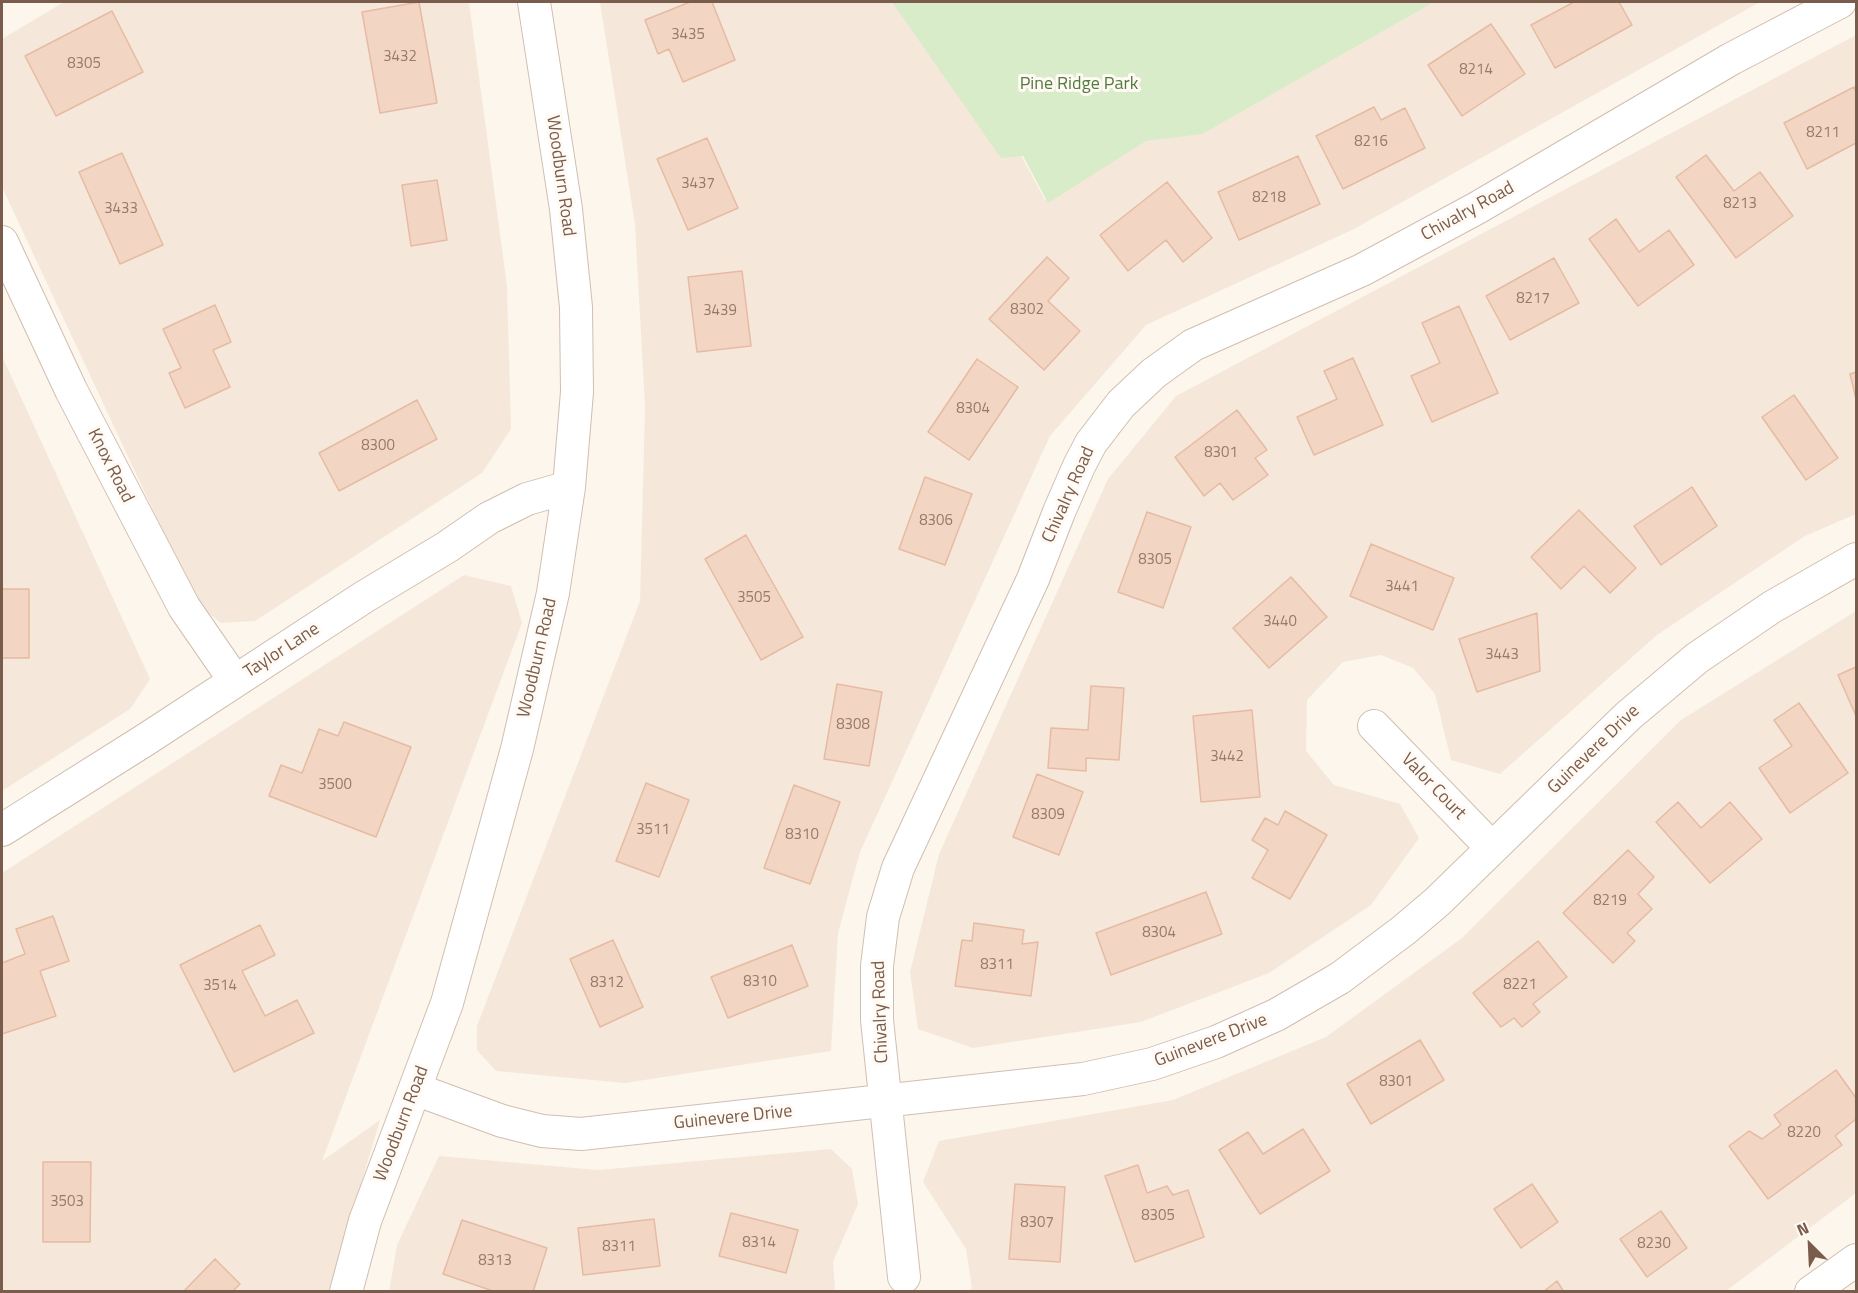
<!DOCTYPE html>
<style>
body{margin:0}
#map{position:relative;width:1858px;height:1293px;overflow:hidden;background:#fdf6ec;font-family:"Titillium Web",sans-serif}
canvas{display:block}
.frame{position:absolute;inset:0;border:3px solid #7a5c4d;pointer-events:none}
.north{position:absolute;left:1780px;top:1215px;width:60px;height:60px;-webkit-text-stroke:4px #fffaf3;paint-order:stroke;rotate:336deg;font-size:16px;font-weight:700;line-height:24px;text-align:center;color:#7a5c4d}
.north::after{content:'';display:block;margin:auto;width:21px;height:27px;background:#7a5c4d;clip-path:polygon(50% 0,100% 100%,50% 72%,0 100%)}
</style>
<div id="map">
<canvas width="1858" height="1293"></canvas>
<div class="frame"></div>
<div class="north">N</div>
</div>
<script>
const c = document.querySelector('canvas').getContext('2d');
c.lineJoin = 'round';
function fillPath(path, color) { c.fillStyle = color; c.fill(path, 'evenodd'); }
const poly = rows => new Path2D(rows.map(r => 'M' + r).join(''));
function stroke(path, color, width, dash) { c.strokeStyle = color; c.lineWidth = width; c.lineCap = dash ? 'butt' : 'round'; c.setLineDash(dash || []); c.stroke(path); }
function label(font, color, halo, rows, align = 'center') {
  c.font = font + ' "Titillium Web",sans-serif'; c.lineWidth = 6; c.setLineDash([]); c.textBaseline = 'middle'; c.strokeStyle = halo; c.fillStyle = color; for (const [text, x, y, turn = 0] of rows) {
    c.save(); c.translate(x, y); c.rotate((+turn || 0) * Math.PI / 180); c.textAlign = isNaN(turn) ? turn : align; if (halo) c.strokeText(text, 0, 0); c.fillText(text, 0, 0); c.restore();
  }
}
const residential = poly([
 [64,2,469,2,507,286,511,429,482,473,255,621,221,623,197,604,2,187,2,39],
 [600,2,939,2,1045,200,1359,2,1760,2,1354,229,1146,325,1050,436,860,852,838,933,831,1051,625,1083,496,1071,477,1050,477,1026,640,601,645,407,635,224],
 [1856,35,1856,514,1805,536,1657,635,1500,774,1451,760,1435,694,1413,668,1381,655,1343,662,1307,700,1306,751,1334,785,1400,804,1419,838,1371,905,1269,973,1141,1022,973,1048,918,1029,910,972,939,854,1108,479,1176,396],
 [2,356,150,679,130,709,2,791],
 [464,575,511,586,522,623,322,1161,380,1120,329,1291,2,1292,2,873],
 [1856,611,1856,1193,1726,1291,970,1291,972,1288,966,1249,923,1182,939,1141,1173,1100,1326,1037,1462,938,1681,720],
 [831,1149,852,1169,858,1204,833,1262,835,1291,389,1292,397,1245,439,1156,598,1170]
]);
const green = poly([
 [892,2,1434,2,1202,134,1146,141,1048,203,1023,156,1001,158]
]);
const building = poly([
 [419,2,437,103,380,113,362,12,419,2],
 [690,2,712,2,735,60,683,82,669,49,658,54,645,20,690,2],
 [1574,2,1619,2,1632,25,1555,68,1531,25,1574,2],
 [112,11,143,72,56,116,25,56,112,11],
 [1491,24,1525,74,1462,116,1428,65,1491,24],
 [1854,87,1856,92,1856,143,1807,169,1784,123,1854,87],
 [1374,107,1381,120,1405,108,1425,148,1343,189,1316,136,1374,107],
 [707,138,738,208,688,230,657,159,707,138],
 [122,153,163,245,120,264,79,172,122,153],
 [1706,155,1734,191,1760,172,1793,216,1736,258,1676,177,1706,155],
 [1298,156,1320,204,1239,240,1218,192,1298,156],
 [437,180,447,240,411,246,402,185,437,180],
 [1167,182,1212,238,1183,262,1166,240,1128,271,1100,235,1167,182],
 [1616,219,1639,252,1669,230,1694,265,1638,306,1589,239,1616,219],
 [1047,257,1069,278,1048,301,1080,331,1044,370,989,319,1047,257],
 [1554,258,1579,303,1510,340,1486,296,1554,258],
 [742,271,751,346,697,352,688,277,742,271],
 [215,305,231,342,213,350,230,387,185,408,169,373,181,368,163,329,215,305],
 [1459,306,1498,393,1432,422,1411,376,1440,363,1422,323,1459,306],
 [1353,358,1383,425,1314,455,1297,417,1337,399,1324,371,1353,358],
 [977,359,1018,387,969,460,928,432,977,359],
 [1856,372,1856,399,1850,374,1856,372],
 [1794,395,1838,458,1806,480,1762,417,1794,395],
 [417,400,437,439,339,491,319,453,417,400],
 [1237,410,1267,450,1255,458,1268,475,1233,500,1220,483,1204,496,1175,457,1237,410],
 [925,477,972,494,945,565,899,549,925,477],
 [1692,487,1717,526,1661,565,1634,526,1692,487],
 [1579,510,1636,568,1610,593,1584,566,1561,589,1531,557,1579,510],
 [1147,512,1191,527,1163,608,1118,592,1147,512],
 [746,535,803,637,761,660,705,559,746,535],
 [1371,544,1454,578,1433,630,1350,596,1371,544],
 [1291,577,1327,617,1269,668,1233,628,1291,577],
 [2,589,29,589,29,658,2,658,2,589],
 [1537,613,1540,671,1477,692,1459,639,1537,613],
 [1856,667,1856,716,1838,675,1856,667],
 [837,684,882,692,869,766,824,759,837,684],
 [1091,686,1124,688,1119,760,1086,758,1086,771,1048,768,1051,728,1088,730,1091,686],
 [1799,703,1848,773,1790,813,1759,768,1792,746,1774,720,1799,703],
 [1252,710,1260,797,1201,802,1193,716,1252,710],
 [344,722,411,747,376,837,269,796,281,765,302,773,319,729,338,736,344,722],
 [1037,774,1083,792,1059,855,1013,837,1037,774],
 [646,783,689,800,659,877,616,861,646,783],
 [794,785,840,802,810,884,764,868,794,785],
 [1678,802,1701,828,1730,802,1762,839,1710,883,1656,822,1678,802],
 [1285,811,1327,835,1290,899,1252,878,1268,850,1252,840,1265,818,1278,825,1285,811],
 [1628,850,1654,877,1638,894,1652,909,1627,933,1635,941,1613,963,1563,913,1628,850],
 [1206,892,1222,934,1111,975,1096,933,1206,892],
 [53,916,69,961,40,971,56,1016,2,1034,2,963,25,954,16,929,53,916],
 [974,923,1024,930,1022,944,1038,942,1031,996,955,986,962,940,972,941,974,923],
 [260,925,275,955,242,971,265,1016,297,1000,314,1033,234,1072,180,965,260,925],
 [613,940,643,1007,600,1027,570,959,613,940],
 [1538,941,1567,977,1533,1004,1540,1012,1522,1027,1514,1018,1501,1027,1473,993,1538,941],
 [792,945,808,986,728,1018,711,977,792,945],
 [1420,1040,1444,1080,1371,1124,1347,1084,1420,1040],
 [1836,1070,1856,1098,1856,1119,1835,1136,1842,1145,1768,1199,1729,1146,1749,1131,1762,1139,1781,1125,1774,1115,1836,1070],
 [1303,1129,1330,1171,1260,1214,1219,1150,1248,1132,1263,1154,1303,1129],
 [43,1162,91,1162,90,1242,43,1242,43,1162],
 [1138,1165,1147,1193,1167,1186,1173,1195,1188,1190,1204,1237,1135,1262,1105,1176,1138,1165],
 [1015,1184,1065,1187,1060,1262,1009,1259,1015,1184],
 [1532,1184,1558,1222,1521,1248,1494,1209,1532,1184],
 [1661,1211,1687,1248,1647,1277,1620,1239,1661,1211],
 [731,1213,798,1230,786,1273,719,1256,731,1213],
 [654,1219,660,1266,583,1275,578,1228,654,1219],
 [462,1220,547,1248,533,1292,496,1292,443,1274,462,1220],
 [215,1259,240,1284,232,1292,183,1292,215,1259],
 [1557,1281,1564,1292,1543,1292,1557,1281]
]);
const minor = poly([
 [2,242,71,390,184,607,235,681],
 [1374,726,1492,848],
 [2,830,145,740,364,597,447,547,489,518,527,499,569,487],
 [415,1089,502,1121,542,1131,581,1134,1083,1079,1152,1064,1216,1042,1276,1015,1340,978,1404,930,1437,902,1628,716,1697,658,1772,607,1856,559],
 [904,1277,877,1020,877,966,883,917,898,868,1033,579,1059,512,1079,466,1091,443,1121,404,1154,373,1193,345,1362,270,1477,208,1731,59,1840,2],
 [346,1292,365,1221,447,1003,517,749,553,593,569,487,577,392,576,307,566,209,534,2],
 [1811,1292,1856,1260]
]);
const numberNames = [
 ["3435",688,35],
 ["3432",400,57],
 ["8305",84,64],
 ["8214",1476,70],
 ["8211",1823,133],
 ["8216",1371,142],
 ["3437",698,184],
 ["8218",1269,198],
 ["8213",1740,204],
 ["3433",121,209],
 ["8217",1533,299],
 ["8302",1027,310],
 ["3439",720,311],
 ["8304",973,409],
 ["8300",378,446],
 ["8301",1221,453],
 ["8306",936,521],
 ["8305",1155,560],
 ["3441",1402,587],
 ["3505",754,598],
 ["3440",1280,622],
 ["3443",1502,655],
 ["8308",853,725],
 ["3442",1227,757],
 ["3500",335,785],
 ["8309",1048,815],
 ["3511",653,830],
 ["8310",802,835],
 ["8219",1610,901],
 ["8304",1159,933],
 ["8311",997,965],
 ["8310",760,982],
 ["8312",607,983],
 ["8221",1520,985],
 ["3514",220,986],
 ["8301",1396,1082],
 ["8220",1804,1133],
 ["3503",67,1202],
 ["8305",1158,1216],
 ["8307",1037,1223],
 ["8314",759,1243],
 ["8230",1654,1244],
 ["8311",619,1247],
 ["8313",495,1261]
];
const parkNames = [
 ["Pine Ridge Park",1079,85]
];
const streetNames = [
 ["Woodburn Road",560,176,82],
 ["Chivalry Road",1468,212,-29],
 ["Knox Road",110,466,63],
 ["Chivalry Road",1069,495,-66],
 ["Taylor Lane",282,651,-33],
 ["Woodburn Road",538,658,-77],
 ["Guinevere Drive",1594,750,-44],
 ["Valor Court",1433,787,46],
 ["Chivalry Road",881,1012,-92],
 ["Guinevere Drive",1211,1041,-21],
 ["Guinevere Drive",733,1118,-6],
 ["Woodburn Road",402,1124,-69]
];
fillPath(residential, '#f5e8da');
fillPath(green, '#d8ecc9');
fillPath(building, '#f3d5c3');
stroke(building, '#e6bba3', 1.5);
stroke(minor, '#d1beb0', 34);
stroke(minor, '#fff', 32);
label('15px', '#987a6a', null, numberNames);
label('18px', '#537a41', '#fffaf3', parkNames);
label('18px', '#7a5c4d', '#fffaf3', streetNames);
</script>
